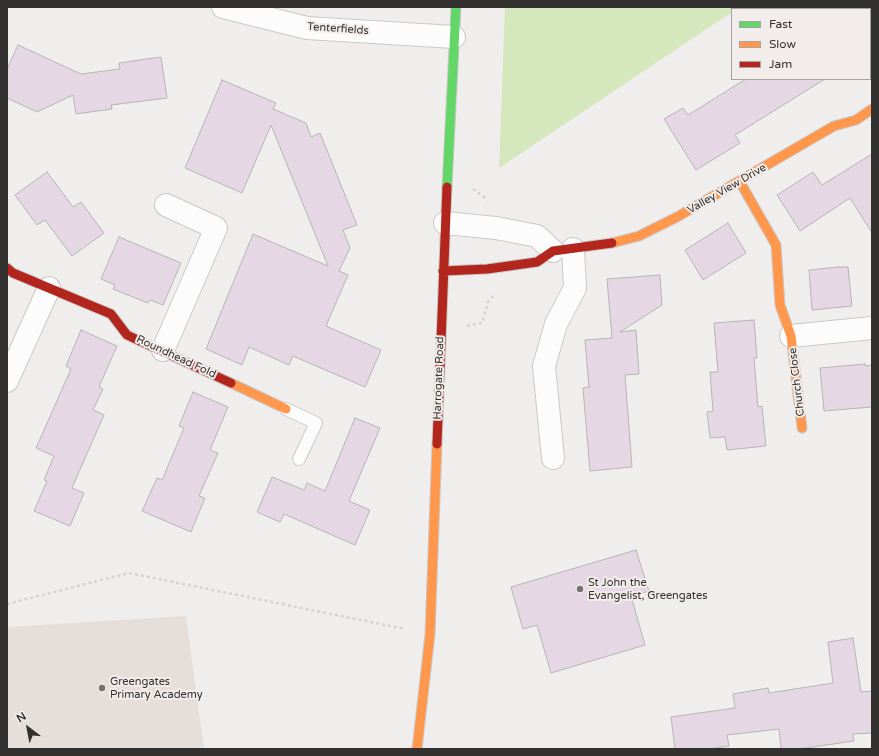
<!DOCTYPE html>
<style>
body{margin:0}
#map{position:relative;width:879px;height:756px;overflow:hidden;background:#f0eeec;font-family:"Varela Round",sans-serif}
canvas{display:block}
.frame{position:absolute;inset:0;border:8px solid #33312f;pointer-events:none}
.legend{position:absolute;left:731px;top:8px;width:140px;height:72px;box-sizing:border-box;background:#f2edea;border:1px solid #a6a29f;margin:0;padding:5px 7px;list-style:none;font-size:12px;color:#33312f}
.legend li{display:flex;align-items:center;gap:8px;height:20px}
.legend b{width:20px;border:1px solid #a6a29f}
.north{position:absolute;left:8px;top:708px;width:40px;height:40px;-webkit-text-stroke:3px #f2edea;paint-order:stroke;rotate:328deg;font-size:11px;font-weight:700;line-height:16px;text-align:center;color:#33312f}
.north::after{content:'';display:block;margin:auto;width:14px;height:18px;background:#33312f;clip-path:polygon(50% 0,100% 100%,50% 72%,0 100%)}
</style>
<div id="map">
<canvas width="879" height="756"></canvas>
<div class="frame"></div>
<ul class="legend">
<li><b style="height:5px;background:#63d668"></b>Fast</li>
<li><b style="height:5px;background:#ff974d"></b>Slow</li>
<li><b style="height:5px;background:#b3261e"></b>Jam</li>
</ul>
<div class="north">N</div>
</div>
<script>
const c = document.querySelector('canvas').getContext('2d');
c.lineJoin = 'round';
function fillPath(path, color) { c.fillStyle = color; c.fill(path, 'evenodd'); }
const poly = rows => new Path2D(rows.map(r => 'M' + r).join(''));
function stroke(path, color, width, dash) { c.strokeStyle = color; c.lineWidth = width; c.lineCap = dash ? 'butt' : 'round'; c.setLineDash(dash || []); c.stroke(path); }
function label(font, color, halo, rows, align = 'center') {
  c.font = font + ' "Varela Round",sans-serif'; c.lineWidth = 4; c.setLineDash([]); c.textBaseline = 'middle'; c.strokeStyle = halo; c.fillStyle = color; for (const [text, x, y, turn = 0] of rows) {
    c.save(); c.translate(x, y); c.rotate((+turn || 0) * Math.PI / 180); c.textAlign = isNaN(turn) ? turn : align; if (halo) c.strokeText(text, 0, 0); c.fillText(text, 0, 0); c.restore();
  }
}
const built = poly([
 [186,616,204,749,7,749,7,627]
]);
const green = poly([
 [505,7,740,7,732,9,732,12,499,168]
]);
const building = poly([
 [18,45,81,74,120,69,119,63,161,57,167,98,111,105,112,109,76,114,73,95,37,112,7,98,7,69,18,45],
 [746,79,825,79,735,135,740,143,696,170,664,119,683,108,688,115,746,79],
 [222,80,276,103,273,109,306,123,311,137,320,133,357,225,343,230,350,248,339,271,348,275,326,326,381,350,365,387,293,356,289,365,249,347,242,365,206,349,253,234,328,266,271,125,242,193,185,168,222,80],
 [872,154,872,233,850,198,800,231,777,195,813,172,822,185,872,154],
 [47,172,73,207,81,202,104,233,72,256,45,220,37,225,15,195,47,172],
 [728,223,746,253,703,280,685,250,728,223],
 [119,237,181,263,163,305,150,300,148,303,113,289,115,285,101,279,119,237],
 [838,267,848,267,852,306,812,310,809,270,838,267],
 [660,275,662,305,620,332,636,330,639,374,625,375,632,467,590,471,583,388,589,387,585,340,612,338,607,279,660,275],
 [754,320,757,358,754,358,758,407,762,406,766,446,727,450,725,437,710,438,707,412,713,411,710,372,718,372,714,323,754,320],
 [81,330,117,346,99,387,103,389,93,410,104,415,72,488,84,493,70,526,34,511,47,481,44,480,54,456,36,448,71,369,66,366,81,330],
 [865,364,865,366,872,365,872,407,824,411,820,368,865,364],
 [193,392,228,407,210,450,218,453,199,496,205,498,191,532,142,511,157,478,162,480,184,428,179,426,193,392],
 [355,418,380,428,349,501,370,510,355,545,284,514,280,522,257,512,272,477,304,490,307,483,325,491,355,418],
 [636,550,649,591,631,596,645,645,551,673,537,625,523,629,511,587,636,550],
 [853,638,861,692,872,691,872,733,853,734,854,741,799,749,781,749,779,729,727,735,729,746,710,749,675,749,671,717,735,708,733,694,768,688,769,693,833,683,828,642,853,638]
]);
const path = poly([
 [473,189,488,200],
 [467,326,482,323,488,302,494,295],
 [7,604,129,573,405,629]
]);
const lane = poly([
 [286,409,316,423,299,459]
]);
const street = poly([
 [223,7,307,28,454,37],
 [445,223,496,228,537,236,553,251],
 [791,336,872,328],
 [163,350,216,228,166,205],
 [7,381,49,288],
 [553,458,544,366,556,324,575,288,573,249]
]);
const fast = poly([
 [447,187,456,7]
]);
const slow = poly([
 [740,182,776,245,780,305,791,336,802,428],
 [612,243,639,236,677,217,834,126,856,120,872,109],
 [231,383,286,409],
 [417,749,430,634,437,444]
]);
const jam = poly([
 [7,268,13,273,111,314,127,335,231,383],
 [443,271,487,269,537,262,553,251,612,243],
 [437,444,447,187]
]);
const markers = [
 [580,589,4,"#757371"],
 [102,688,4,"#757371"]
];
const streetNames = [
 ["Tenterfields",338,29,4],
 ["Valley View Drive",727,189,-30],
 ["Roundhead Fold",176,357,25],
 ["Harrogate Road",439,378,-88],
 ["Church Close",797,382,-97]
];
const poiNames = [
 ["St John the",588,583],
 ["Evangelist, Greengates",588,596],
 ["Greengates",110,682],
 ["Primary Academy",110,695]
];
fillPath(built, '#e6ded8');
fillPath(green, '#d4e7bd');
fillPath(building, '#e5d7e3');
stroke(building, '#b6b4b4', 1);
stroke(lane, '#cbc9c8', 14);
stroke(street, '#cbc9c8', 24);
stroke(fast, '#cbc9c8', 11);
stroke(slow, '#cbc9c8', 11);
stroke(jam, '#cbc9c8', 11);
stroke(path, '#d5d4d4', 2.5, [3, 3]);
stroke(lane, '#fdfcfc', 12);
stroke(street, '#fdfcfc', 22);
stroke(fast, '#63d668', 9);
stroke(slow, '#ff974d', 9);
stroke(jam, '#b3261e', 9);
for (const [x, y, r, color] of markers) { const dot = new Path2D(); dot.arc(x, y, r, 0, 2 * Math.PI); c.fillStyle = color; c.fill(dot); stroke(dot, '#f2edea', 1.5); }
label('11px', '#33312f', '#f2edea', streetNames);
label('11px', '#33312f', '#f2edea', poiNames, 'left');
</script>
